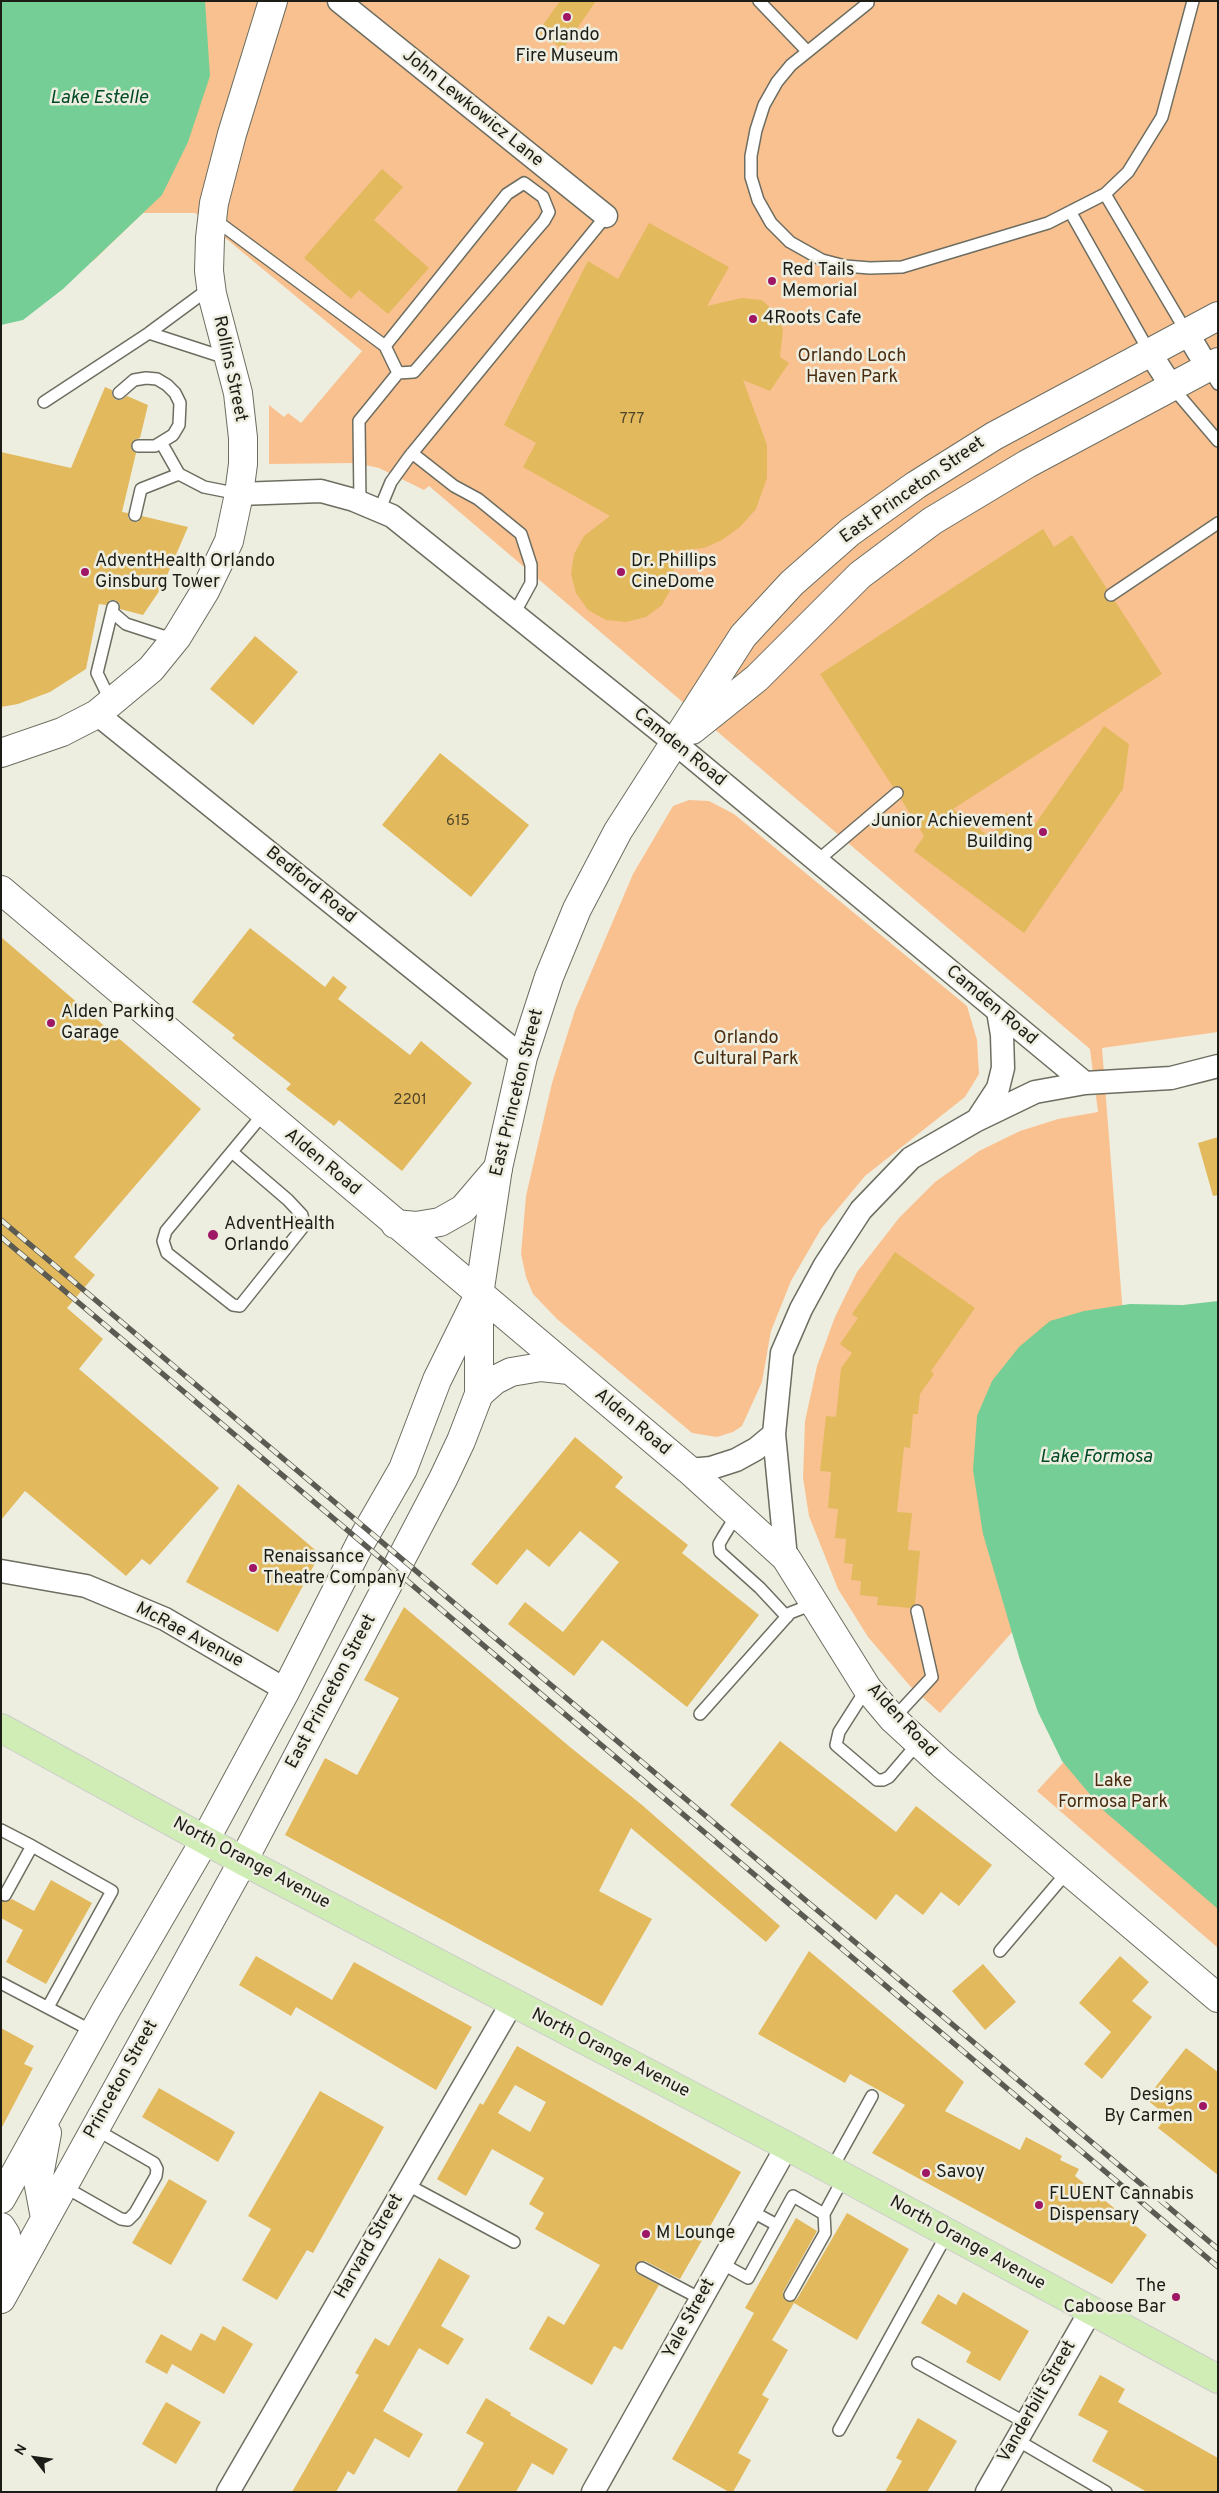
<!DOCTYPE html>
<style>
body{margin:0}
#map{position:relative;width:1219px;height:2493px;overflow:hidden;background:#eeeee0;font-family:Overpass,sans-serif}
canvas{display:block}
.frame{position:absolute;inset:0;border:2px solid #1d1d18;pointer-events:none}
.north{position:absolute;left:10px;top:2433px;width:50px;height:50px;-webkit-text-stroke:4px #eeeee0;paint-order:stroke;rotate:300deg;font-size:14px;font-weight:700;line-height:20px;text-align:center;color:#1d1d18}
.north::after{content:'';display:block;margin:auto;width:18px;height:22px;background:#1d1d18;clip-path:polygon(50% 0,100% 100%,50% 72%,0 100%)}
</style>
<div id="map">
<canvas width="1219" height="2493"></canvas>
<div class="frame"></div>
<div class="north">N</div>
</div>
<script>
const c = document.querySelector('canvas').getContext('2d');
c.lineJoin = 'round';
function fillPath(path, color) { c.fillStyle = color; c.fill(path, 'evenodd'); }
const poly = rows => new Path2D(rows.map(r => 'M' + r).join(''));
function stroke(path, color, width, dash) { c.strokeStyle = color; c.lineWidth = width; c.lineCap = dash ? 'butt' : 'round'; c.setLineDash(dash || []); c.stroke(path); }
function label(font, color, halo, rows, align = 'center') {
  c.font = font + ' Overpass,sans-serif'; c.lineWidth = 5; c.setLineDash([]); c.textBaseline = 'middle'; c.strokeStyle = halo; c.fillStyle = color; for (const [text, x, y, turn = 0] of rows) {
    c.save(); c.translate(x, y); c.rotate((+turn || 0) * Math.PI / 180); c.textAlign = isNaN(turn) ? turn : align; if (halo) c.strokeText(text, 0, 0); c.fillText(text, 0, 0); c.restore();
  }
}
const green = poly([
 [163,1,1218,1,1218,1032,1102,1048,1125,1340,1040,1601,940,1713,910,1686,868,1637,838,1589,809,1516,803,1478,805,1421,817,1366,835,1317,857,1272,899,1218,935,1182,979,1151,1020,1131,1058,1119,1098,1112,1090,1049,429,486,424,490,379,468,356,463,269,464,269,405,284,417,288,413,301,423,362,351,195,213,143,213,92,262],
 [689,800,709,801,734,814,967,1006,977,1040,979,1074,965,1097,865,1176,821,1229,791,1281,771,1331,762,1382,742,1426,733,1432,717,1437,692,1433,557,1319,533,1294,526,1277,521,1254,526,1196,552,1083,575,1010,633,874,673,806],
 [1105,1717,1218,1826,1218,1948,1037,1791]
]);
const water = poly([
 [1,1,205,1,210,76,188,142,162,195,63,289,23,320,1,325],
 [1218,1301,1218,1909,1103,1810,1062,1761,1038,1712,1020,1660,983,1534,973,1470,977,1416,992,1381,1019,1347,1050,1321,1084,1311,1130,1304,1183,1305]
]);
const building = poly([
 [560,1,596,1,563,49,538,32],
 [382,169,403,187,374,220,429,268,388,314,359,290,351,299,304,258],
 [649,223,729,267,707,306,742,298,762,300,779,316,783,330,780,357,789,363,770,391,743,380,767,445,767,478,756,509,740,527,722,540,704,548,672,551,674,567,672,587,662,605,646,617,626,622,606,620,588,610,576,593,571,574,574,554,584,536,610,516,523,467,536,443,504,425,588,261,618,279],
 [105,387,112,390,112,395,116,400,121,400,127,396,148,405,140,438,134,440,131,446,132,450,136,453,122,512,128,513,128,518,133,522,138,522,142,516,188,527,162,587,143,615,120,609,120,604,115,600,110,600,106,605,99,604,86,669,50,692,18,704,1,707,1,452,71,468],
 [1043,529,1054,547,1072,535,1107,589,1104,592,1105,599,1108,602,1115,601,1162,674,953,809,991,838,1006,813,1033,827,1104,726,1129,744,1123,789,1024,933,914,851,924,836,901,799,904,795,903,789,899,786,893,787,820,674],
 [255,636,298,672,253,725,210,689],
 [440,753,529,825,471,897,382,825],
 [250,928,325,987,333,976,347,987,338,999,410,1055,421,1041,472,1083,402,1171,339,1120,334,1126,286,1089,291,1084,232,1038,235,1035,192,1002],
 [1,937,201,1109,74,1257,95,1275,67,1308,103,1339,79,1369,219,1488,150,1565,142,1559,126,1576,25,1491,1,1520],
 [1218,1137,1218,1195,1213,1196,1198,1143],
 [895,1252,975,1308,931,1371,934,1374,920,1394,918,1414,913,1414,910,1448,904,1447,897,1512,912,1513,908,1550,920,1551,915,1604,910,1608,877,1605,878,1597,860,1595,861,1581,851,1580,853,1564,844,1563,846,1539,835,1538,838,1509,828,1508,831,1472,820,1471,826,1416,836,1417,841,1368,852,1353,840,1344,858,1318,852,1314],
 [575,1437,623,1477,615,1487,688,1545,682,1553,759,1615,687,1707,602,1640,574,1676,508,1624,525,1602,563,1632,619,1562,580,1531,549,1567,527,1549,497,1585,471,1564],
 [238,1484,320,1554,278,1632,186,1582],
 [404,1607,570,1747,642,1805,780,1926,766,1942,631,1828,599,1891,652,1919,602,2006,285,1835,325,1758,357,1775,399,1698,364,1680],
 [780,1741,896,1832,916,1806,992,1865,959,1906,941,1892,923,1915,896,1894,876,1920,730,1805],
 [51,1880,92,1903,46,1984,6,1962,23,1930,1,1918,1,1901,6,1902,12,1899,34,1911],
 [809,1951,964,2082,945,2111,1020,2150,1026,2137,1062,2156,1060,2160,1079,2169,1075,2176,1147,2235,1112,2284,872,2153,905,2105,850,2074,845,2083,758,2034],
 [256,1956,332,2000,354,1962,472,2027,436,2090,296,2007,291,2016,239,1985],
 [1120,1956,1149,1982,1132,2001,1152,2017,1102,2079,1084,2064,1111,2032,1079,2003],
 [983,1964,1016,2002,985,2030,952,1991],
 [1,2028,34,2046,24,2064,33,2068,1,2129],
 [517,2046,741,2172,680,2279,645,2261,636,2264,635,2269,638,2274,659,2285,622,2350,614,2346,592,2385,529,2349,548,2316,564,2325,600,2265,535,2229,544,2213,529,2204,544,2178,492,2149,466,2196,437,2179,480,2103,483,2105],
 [515,2085,546,2102,530,2132,498,2113],
 [1186,2048,1218,2072,1218,2175,1158,2128,1167,2116,1146,2099],
 [159,2088,235,2132,218,2162,142,2117],
 [320,2091,384,2127,313,2253,307,2250,277,2300,242,2280,271,2229,248,2216],
 [169,2179,207,2201,171,2265,132,2243],
 [847,2213,909,2249,857,2340,794,2303,772,2340,788,2350,762,2395,769,2399,738,2453,751,2460,733,2492,729,2492,672,2459,754,2313,745,2308,796,2218,817,2231,783,2292,784,2299,790,2302,797,2299],
 [439,2258,470,2276,441,2326,464,2339,448,2365,419,2348,383,2411,423,2434,409,2458,375,2438,354,2475,348,2471,336,2492,292,2492,359,2375,355,2373,375,2338,389,2346],
 [963,2292,1029,2331,1000,2381,966,2362,971,2352,921,2323,938,2294,956,2305],
 [223,2326,253,2344,224,2394,172,2364,167,2374,145,2362,161,2334,191,2351,201,2333,215,2341],
 [1100,2375,1125,2389,1118,2402,1218,2458,1218,2492,1147,2492,1092,2461,1108,2431,1078,2415],
 [486,2398,511,2413,510,2415,568,2449,553,2475,532,2463,516,2492,456,2492,484,2443,466,2433],
 [166,2402,201,2422,176,2464,142,2444],
 [918,2418,957,2441,927,2492,885,2492,902,2461,896,2458]
]);
const service = poly([
 [759,1,807,51],
 [868,3,791,65,777,82,764,105,756,130,751,156,751,177,758,200,771,223,790,242,822,260,845,266,870,268,902,267,1048,223,1105,194,1128,172,1162,117,1193,1],
 [1105,194,1187,333],
 [1071,213,1150,353],
 [214,219,385,346,398,373],
 [149,333,226,358],
 [1208,368,1218,384],
 [1172,387,1218,441],
 [119,393,134,380,146,378,157,379,167,385,175,393,180,403,179,425,173,435,155,446,138,446],
 [44,402,149,333,210,288],
 [162,444,179,474,204,487,239,494],
 [412,453,454,486,478,499,521,534,531,565,531,583,514,614],
 [360,503,359,421,398,373,414,372,544,221,549,212,543,197,524,183,507,194,385,346],
 [379,511,391,482,409,457,606,216],
 [135,515,141,489,179,474],
 [1111,595,1218,523],
 [112,612,126,624,175,640],
 [111,702,97,673,113,607],
 [817,861,897,793],
 [232,1152,288,1200,302,1215,303,1221,303,1227,240,1306,233,1305,167,1253,163,1241,166,1231,264,1113],
 [737,1514,723,1537,719,1544,720,1552,760,1588,787,1617],
 [867,1688,839,1732,836,1745,877,1780,883,1780,889,1777,918,1743],
 [700,1714,790,1613,813,1604],
 [893,1719,932,1677,917,1611],
 [1,1830,32,1846,5,1895],
 [32,1846,112,1891,48,2007],
 [1000,1951,1068,1871],
 [1,1983,94,2032],
 [831,2170,872,2096],
 [406,2184,514,2242],
 [63,2186,121,2219,128,2220,135,2213,156,2176,157,2169,154,2163,95,2129],
 [751,2211,777,2225],
 [824,2214,844,2177],
 [721,2263,748,2278,793,2196,824,2214,825,2233,790,2295],
 [642,2268,701,2299],
 [918,2363,1026,2423],
 [839,2430,947,2234],
 [1017,2440,1106,2492]
]);
const minor = poly([
 [339,1,606,216],
 [1187,333,1208,368],
 [1150,353,1172,387],
 [239,494,321,491,354,500,392,516,676,744,1085,1083],
 [97,714,523,1057],
 [977,1120,998,1088,1003,1068,1002,1035,998,1011],
 [689,1470,711,1468,736,1460,756,1449,774,1434],
 [786,1558,774,1434,782,1353,801,1309,825,1265,861,1210,911,1158,977,1120,1035,1092,1085,1083,1171,1078,1218,1066],
 [1,1571,86,1586,165,1619,286,1690],
 [228,2492,512,2003],
 [593,2492,787,2146],
 [987,2492,1090,2312]
]);
const tertiary = poly([
 [1,753,62,732,97,714,151,669,177,637,205,591,229,541,239,494,243,464,243,438,238,393,212,294,209,271,210,238,214,203,232,134,273,1],
 [1,890,689,1470,786,1558,867,1688,893,1719,942,1764,1218,1998],
 [395,1224,416,1226,440,1222,463,1209,498,1168],
 [479,1394,495,1380,511,1372,541,1367,569,1370]
]);
const secondary = poly([
 [692,730,757,678,860,575,932,521,1027,464,1218,362],
 [1,2199,106,2010,205,1840,286,1690,361,1542,403,1469,437,1380,476,1301],
 [45,2218,38,2181,47,2133],
 [1,2227,6,2235,1,2270],
 [1,2299,243,1861,443,1479,461,1441,479,1394,479,1295,498,1168,523,1057,549,977,577,909,618,831,743,636,792,583,850,532,916,485,994,436,1218,316]
]);
const primary = poly([
 [1,1728,243,1861,787,2146,1218,2379]
]);
const rail = poly([
 [1,1220,1218,2249],
 [1,1237,1218,2267]
]);
const markers = [
 [567,17,5,"#9f1764"],
 [772,281,5,"#9f1764"],
 [753,319,5,"#9f1764"],
 [85,572,5,"#9f1764"],
 [621,572,5,"#9f1764"],
 [1043,832,5,"#9f1764"],
 [51,1023,5,"#9f1764"],
 [213,1235,6,"#9f1764"],
 [253,1568,5,"#9f1764"],
 [1203,2106,5,"#9f1764"],
 [926,2173,5,"#9f1764"],
 [1039,2205,5,"#9f1764"],
 [646,2234,5,"#9f1764"],
 [1176,2297,5,"#9f1764"]
];
const numberNames = [
 ["777",632,420],
 ["615",458,822],
 ["2201",410,1101]
];
const poiNames = [
 ["Orlando",567,36,"center"],
 ["Fire Museum",567,57,"center"],
 ["Red Tails",782,271],
 ["Memorial",782,292],
 ["4Roots Cafe",763,319],
 ["AdventHealth Orlando",95,562],
 ["Ginsburg Tower",95,583],
 ["Dr. Phillips",631,562],
 ["CineDome",631,583],
 ["Junior Achievement",1033,822,"right"],
 ["Building",1033,843,"right"],
 ["Alden Parking",61,1013],
 ["Garage",61,1034],
 ["AdventHealth",224,1225],
 ["Orlando",224,1246],
 ["Renaissance",263,1558],
 ["Theatre Company",263,1579],
 ["Designs",1193,2096,"right"],
 ["By Carmen",1193,2117,"right"],
 ["Savoy",936,2173],
 ["FLUENT Cannabis",1049,2195],
 ["Dispensary",1049,2216],
 ["M Lounge",656,2234],
 ["The",1166,2287,"right"],
 ["Caboose Bar",1166,2308,"right"]
];
const streetNames = [
 ["John Lewkowicz Lane",472,109,39],
 ["Rollins Street",229,369,78],
 ["East Princeton Street",913,491,-35],
 ["Camden Road",679,748,39],
 ["Bedford Road",310,886,39],
 ["Camden Road",991,1006,40],
 ["East Princeton Street",518,1093,-76],
 ["Alden Road",322,1163,40],
 ["Alden Road",632,1423,40],
 ["McRae Avenue",189,1636,28],
 ["East Princeton Street",332,1692,-62],
 ["Alden Road",901,1721,47],
 ["North Orange Avenue",251,1864,28],
 ["North Orange Avenue",610,2054,27],
 ["Princeton Street",122,2080,-61],
 ["North Orange Avenue",967,2244,29],
 ["Harvard Street",370,2247,-60],
 ["Yale Street",690,2319,-61],
 ["Vanderbilt Street",1038,2402,-60]
];
const parkNames = [
 ["Orlando Loch",852,357],
 ["Haven Park",852,378],
 ["Orlando",746,1039],
 ["Cultural Park",746,1060],
 ["Lake",1113,1782],
 ["Formosa Park",1113,1803]
];
const waterNames = [
 ["Lake Estelle",99,99],
 ["Lake Formosa",1096,1458]
];
fillPath(green, '#fac190');
fillPath(water, '#74ce95');
fillPath(building, '#e2b95d');
stroke(service, '#6d6e61', 14);
stroke(minor, '#6d6e61', 25);
stroke(tertiary, '#6d6e61', 30);
stroke(secondary, '#6d6e61', 30);
stroke(primary, '#cdcdcc', 30);
stroke(service, '#fff', 11);
stroke(minor, '#fff', 22);
stroke(tertiary, '#fff', 28);
stroke(secondary, '#fff', 28);
stroke(primary, '#cfedb4', 28);
stroke(rail, '#5b5b53', 5.5);
stroke(rail, '#eeeee0', 4, [11]);
for (const [x, y, r, color] of markers) { const dot = new Path2D(); dot.arc(x, y, r, 0, 2 * Math.PI); c.fillStyle = color; c.fill(dot); stroke(dot, '#eeeee0', 2); }
label('15px', '#4e4429', null, numberNames);
label('18px', '#1d1d18', '#eeeee0', poiNames, 'left');
label('18px', '#1d1d18', '#eeeee0', streetNames);
label('18px', '#4a2d10', '#eeeee0', parkNames);
label('italic 19px', '#004a27', '#eeeee0', waterNames);
</script>
